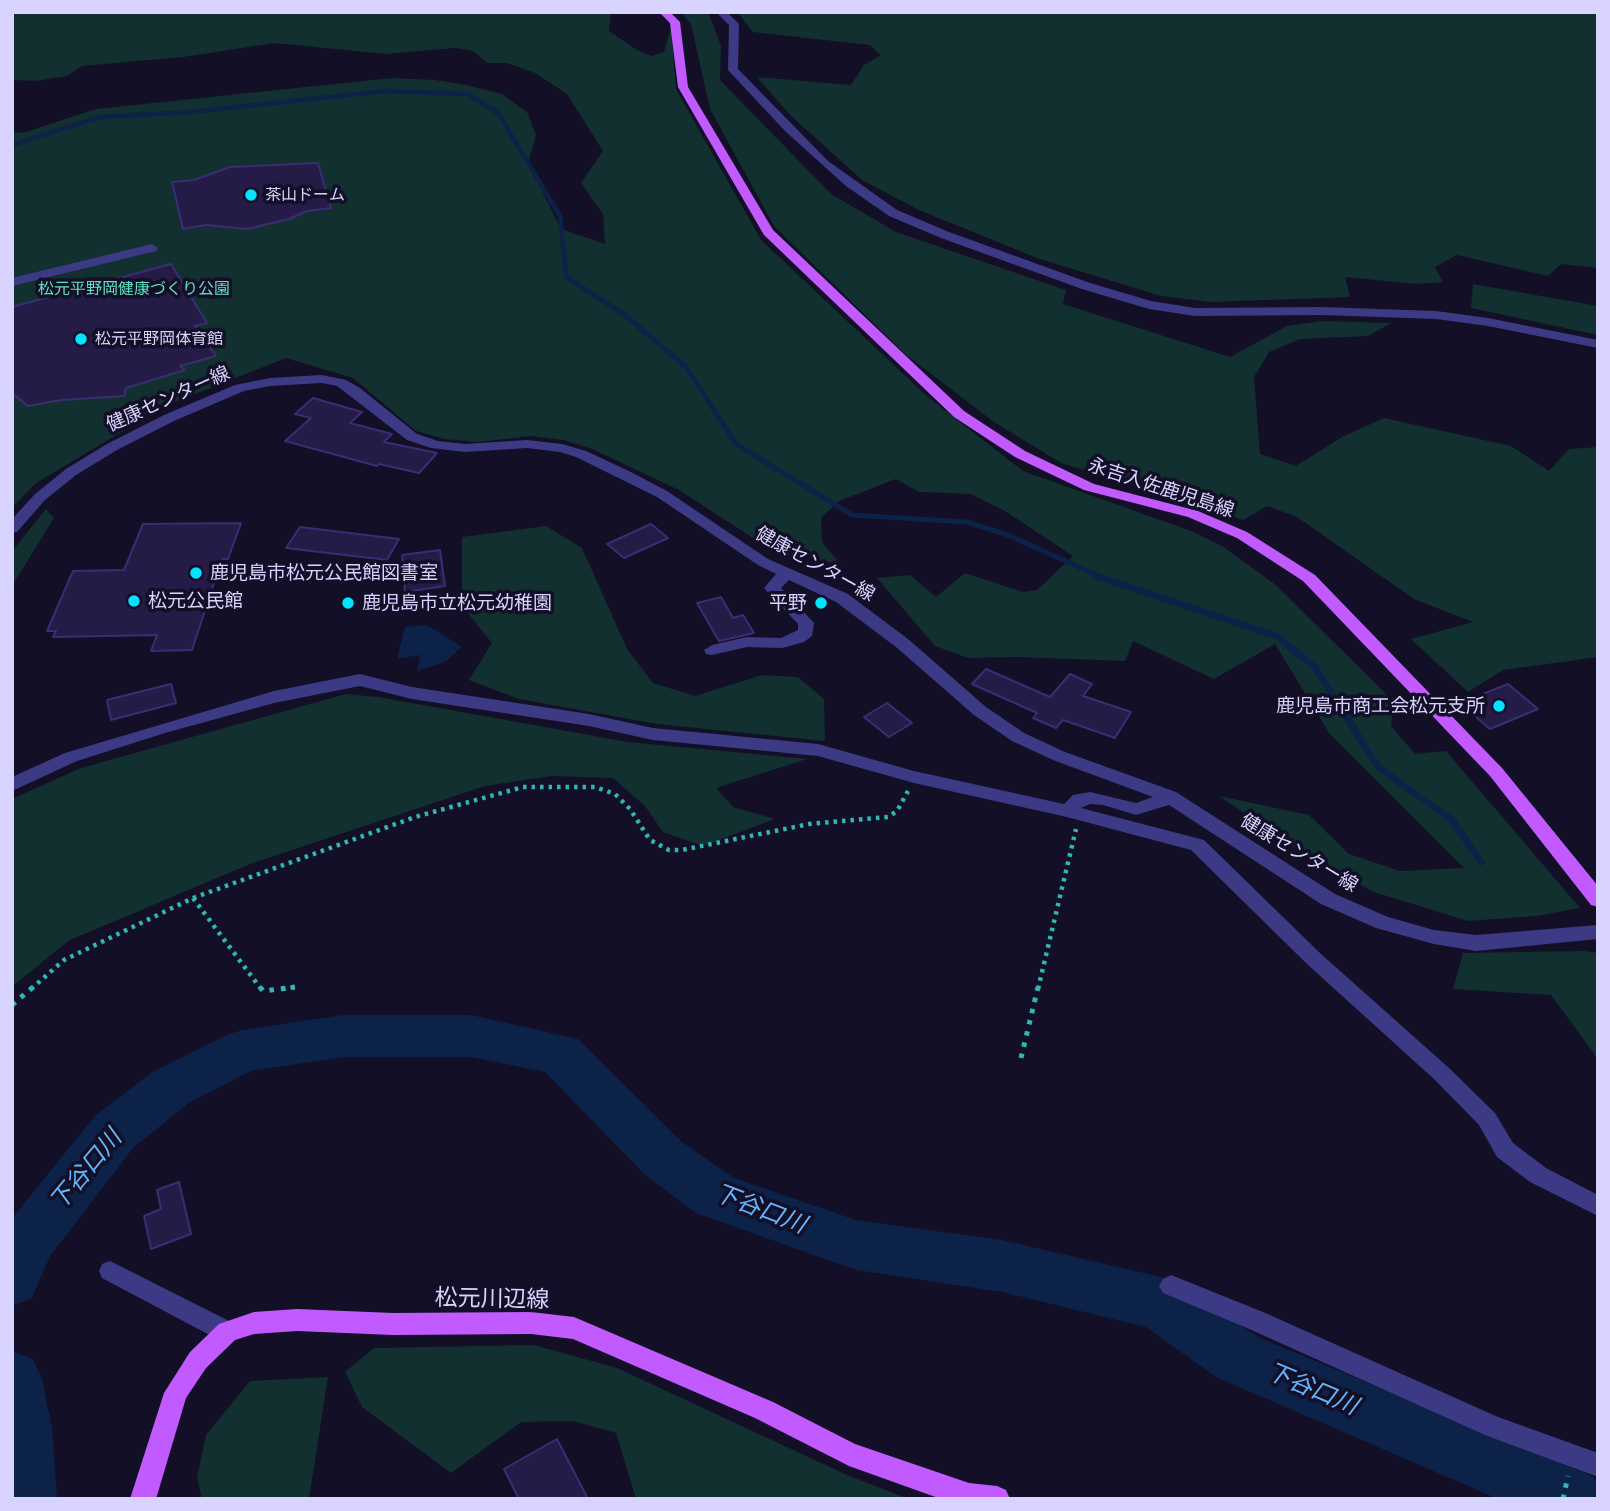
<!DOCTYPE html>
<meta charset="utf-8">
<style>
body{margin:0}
#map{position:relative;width:1610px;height:1511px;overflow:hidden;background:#130f26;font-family:"Public Sans",sans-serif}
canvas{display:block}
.frame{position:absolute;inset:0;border:14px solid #d9d4ff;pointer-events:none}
</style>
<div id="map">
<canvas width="1610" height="1511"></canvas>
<div class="frame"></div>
</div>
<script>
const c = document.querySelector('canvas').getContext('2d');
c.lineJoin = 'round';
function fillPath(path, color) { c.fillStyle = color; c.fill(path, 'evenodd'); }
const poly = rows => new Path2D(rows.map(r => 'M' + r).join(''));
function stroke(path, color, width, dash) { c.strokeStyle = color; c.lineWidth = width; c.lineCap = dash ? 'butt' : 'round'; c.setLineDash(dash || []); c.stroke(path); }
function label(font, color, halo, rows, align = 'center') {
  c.font = font + ' "Public Sans","Noto Sans JP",sans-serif'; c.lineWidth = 7; c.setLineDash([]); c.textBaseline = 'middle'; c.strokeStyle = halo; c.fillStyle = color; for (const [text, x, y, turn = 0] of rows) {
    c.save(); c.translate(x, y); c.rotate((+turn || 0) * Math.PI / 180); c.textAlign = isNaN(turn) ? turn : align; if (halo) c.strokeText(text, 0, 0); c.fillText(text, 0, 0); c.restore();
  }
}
const green = poly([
 [12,12,611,12,609,31,637,50,651,56,664,52,671,27,676,89,761,240,929,398,1023,471,1191,531,1222,546,1276,585,1394,702,1391,726,1415,754,1446,751,1580,908,1536,916,1468,921,1374,892,1305,855,1219,796,1309,815,1349,854,1400,871,1464,868,1329,733,1275,644,1214,679,1133,641,1125,661,1018,657,968,658,935,646,877,578,910,575,936,597,965,573,1023,592,1037,590,1073,556,1005,511,971,494,919,492,896,479,839,501,821,518,822,542,841,565,767,547,679,490,590,448,563,440,531,436,478,442,445,439,416,431,353,378,286,358,165,406,36,483,12,508,12,132,23,133,96,109,392,78,435,80,466,85,502,94,527,112,536,135,528,163,561,229,605,244,603,214,581,183,603,151,567,94,535,73,507,63,487,63,473,51,455,48,385,54,274,43,183,57,82,66,67,76,36,81,12,80],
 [681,12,709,14,721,46,720,80,831,194,896,232,1066,290,1063,304,1230,357,1287,326,1322,321,1391,323,1368,336,1300,339,1269,352,1254,377,1260,454,1296,466,1342,437,1384,418,1511,446,1549,471,1569,449,1598,447,1598,657,1503,670,1468,692,1411,639,1473,622,1414,599,1297,517,1267,506,1243,520,1061,463,994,422,905,354,774,226,710,109,691,24],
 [737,12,1598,12,1598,268,1561,264,1548,276,1457,255,1435,267,1443,282,1417,284,1345,277,1350,297,1211,302,1161,296,1037,258,919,210,862,180,789,114,757,77,851,85,864,65,881,55,870,45,753,32],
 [1473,284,1598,306,1598,335,1471,308],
 [46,509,54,518,12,586,12,551],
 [546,526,582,548,627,649,653,683,695,696,762,675,798,677,824,699,825,741,657,724,519,699,469,680,492,643,462,606,462,537],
 [346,694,378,697,628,742,807,759,716,788,733,807,775,819,703,846,663,832,645,806,613,778,552,776,485,786,250,864,68,941,12,987,12,799,81,768],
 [1584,951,1598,953,1598,1059,1551,995,1453,989,1463,953],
 [534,1345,617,1368,847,1475,909,1499,636,1499,616,1433,573,1421,521,1422,451,1473,362,1407,345,1372,374,1348],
 [328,1377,309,1499,202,1499,197,1477,206,1435,250,1381]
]);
const water = poly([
 [427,625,462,647,445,662,417,671,420,655,397,659,405,627]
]);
const streamFar2 = poly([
 [12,145,100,117,191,112,385,91,468,94,498,113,560,216,564,255]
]);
const streamFar1 = poly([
 [564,253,566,277,625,315,686,367,736,444,852,515,967,522,1008,535,1101,577]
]);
const stream = poly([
 [1096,576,1276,636,1315,667,1378,767,1452,820,1481,862]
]);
const river = poly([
 [343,1015,471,1015,578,1039,682,1142,734,1178,856,1220,1002,1240,1161,1277,1182,1285,1258,1337,1594,1477,1598,1485,1598,1499,1498,1499,1216,1377,1146,1327,1002,1292,856,1270,696,1213,644,1174,545,1072,471,1057,343,1057,251,1071,190,1102,134,1147,50,1256,32,1298,12,1306,12,1218,96,1115,152,1072,224,1036,242,1030,343,1015],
 [12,1351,33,1359,42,1379,52,1428,57,1499,12,1499,12,1351]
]);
const building = poly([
 [318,163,331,208,307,211,289,219,247,229,206,225,183,229,172,182,194,180,230,167,318,163],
 [171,264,207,323,195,326,216,356,180,366,185,370,126,388,124,396,61,400,28,406,12,393,12,307,171,264],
 [313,398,362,412,350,423,392,434,384,442,437,453,419,473,379,464,377,466,285,441,311,418,295,414,313,398],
 [241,523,228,559,222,559,192,650,151,651,157,635,53,637,56,631,47,631,73,571,124,570,143,524,241,523],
 [651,524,668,538,624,558,607,544,651,524],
 [300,527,399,539,387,560,286,548,300,527],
 [440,550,445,586,405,592,402,555,440,550],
 [721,597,733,618,743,615,754,633,719,641,697,603,721,597],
 [986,669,1050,697,1070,674,1092,684,1083,696,1131,712,1115,738,1063,720,1056,728,1033,718,1037,713,972,684,986,669],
 [171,684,176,703,111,720,107,700,171,684],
 [1508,684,1538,709,1490,729,1460,703,1508,684],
 [887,703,912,723,889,737,864,717,887,703],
 [179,1182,191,1234,151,1249,144,1216,161,1209,157,1190,179,1182],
 [557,1439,588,1499,519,1499,504,1469,557,1439]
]);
const pathFar1 = poly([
 [193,898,261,989],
 [31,989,64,960,193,898,415,817,523,787,595,787,615,794,630,809,650,840,669,850,682,850,809,824,888,817,897,811,908,791],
 [282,989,295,987],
 [1038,989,1076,829]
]);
const path = poly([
 [260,987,263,991,295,987],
 [12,1005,33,987],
 [1021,1058,1038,987],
 [1563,1499,1568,1476]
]);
const minor = poly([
 [716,12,727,12,739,24,738,69,828,161,897,210,949,232,1090,283,1151,301,1195,308,1322,307,1436,311,1488,318,1598,340,1598,348,1488,326,1436,319,1322,315,1195,316,1149,309,1082,289,941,238,889,216,846,186,786,132,728,70,729,25,716,12],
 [152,244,158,248,156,251,12,286,12,278,152,244],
 [322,375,346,380,360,388,417,434,438,441,465,444,527,440,562,444,586,451,629,471,667,491,768,559,848,594,908,639,986,707,1024,733,1065,752,1176,792,1335,894,1388,917,1434,930,1476,935,1598,925,1598,939,1476,951,1434,944,1376,928,1321,904,1169,805,1136,815,1103,805,1090,804,1081,808,1204,840,1321,954,1449,1068,1495,1113,1513,1143,1546,1168,1598,1195,1598,1216,1530,1182,1497,1157,1479,1125,1435,1080,1307,964,1191,850,1067,817,914,783,818,756,653,740,589,726,412,699,360,686,274,703,165,733,77,761,12,791,12,777,65,753,274,691,360,674,412,687,589,714,653,728,818,744,914,771,1064,804,1073,795,1090,792,1136,803,1153,797,1053,760,1012,741,974,715,896,647,836,602,789,580,781,588,814,623,812,636,804,642,782,648,747,647,712,655,706,654,704,650,712,645,747,637,781,638,798,630,798,624,764,588,776,574,758,565,657,497,576,457,560,452,527,448,465,452,431,448,407,440,337,386,322,383,270,386,244,391,174,421,117,450,76,475,45,500,17,532,12,533,12,519,35,494,66,469,107,444,164,415,235,385,270,378,322,375],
 [110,1261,235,1324,239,1332,235,1340,227,1343,219,1340,102,1278,99,1271,102,1264,110,1261],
 [1171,1275,1263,1312,1498,1417,1598,1453,1598,1477,1485,1435,1247,1328,1163,1293,1159,1286,1163,1279,1171,1275]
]);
const major = poly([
 [659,12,670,12,680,22,688,87,773,230,964,411,1025,451,1094,484,1198,511,1247,532,1315,575,1502,768,1598,886,1598,907,1591,905,1490,776,1303,581,1237,538,1188,517,1084,490,1015,457,954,417,764,235,678,87,670,23,659,12],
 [297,1309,393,1313,531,1312,574,1317,773,1402,855,1444,969,1483,997,1486,1006,1490,1010,1499,941,1499,849,1466,755,1418,573,1339,531,1334,393,1335,297,1331,254,1334,235,1340,206,1368,186,1398,156,1499,130,1499,164,1393,190,1352,219,1324,254,1312,297,1309]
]);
const markers = [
 [251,195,7,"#00e5ff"],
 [81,339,7,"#00e5ff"],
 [196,573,7,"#00e5ff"],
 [134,601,7,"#00e5ff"],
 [348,603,7,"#00e5ff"],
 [821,603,7,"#00e5ff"],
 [1499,706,7,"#00e5ff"]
];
const farPoinames = [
 ["茶山ドーム",265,195],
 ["松元平野岡体育館",95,339]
];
const farParknames = [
 ["松元平野岡健康づくり公園",134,289]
];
const streetNames = [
 ["健康センター線",168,399,-24],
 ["永吉入佐鹿児島線",1161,488,18],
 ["健康センター線",815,564,29],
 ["健康センター線",1299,853,31]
];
const poiNames = [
 ["鹿児島市松元公民館図書室",210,573],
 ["松元公民館",148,601],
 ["鹿児島市立松元幼稚園",362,603],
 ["平野",807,603,"right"],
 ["鹿児島市商工会松元支所",1485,706,"right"]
];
const nearStreetnames = [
 ["松元川辺線",492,1299,1]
];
const nearWaternames = [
 ["下谷口川",86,1170,-50],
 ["下谷口川",760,1209,21],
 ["下谷口川",1312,1389,23]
];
fillPath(green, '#12302f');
fillPath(water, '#0c2248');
stroke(streamFar2, '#0c2248', 4.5);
stroke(streamFar1, '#0c2248', 5);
stroke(stream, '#0c2248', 7);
fillPath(river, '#0c2248');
fillPath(building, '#241b47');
stroke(building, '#3b2d73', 2);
stroke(pathFar1, '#2fb8b0', 4.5, [3.5, 5]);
stroke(path, '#2fb8b0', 5, [4.5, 7]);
fillPath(minor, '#3d3a85');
fillPath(major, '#c25bff');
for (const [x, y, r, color] of markers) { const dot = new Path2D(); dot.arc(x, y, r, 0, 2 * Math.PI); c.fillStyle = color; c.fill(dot); stroke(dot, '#130f26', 2.5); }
label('16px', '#d9d4ff', '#130f26', farPoinames, 'left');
label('16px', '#5fe0c0', '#130f26', farParknames);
label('19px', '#d9d4ff', '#130f26', streetNames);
label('19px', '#d9d4ff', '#130f26', poiNames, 'left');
label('23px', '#d9d4ff', '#130f26', nearStreetnames);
label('italic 24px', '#62b6ff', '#130f26', nearWaternames);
</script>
